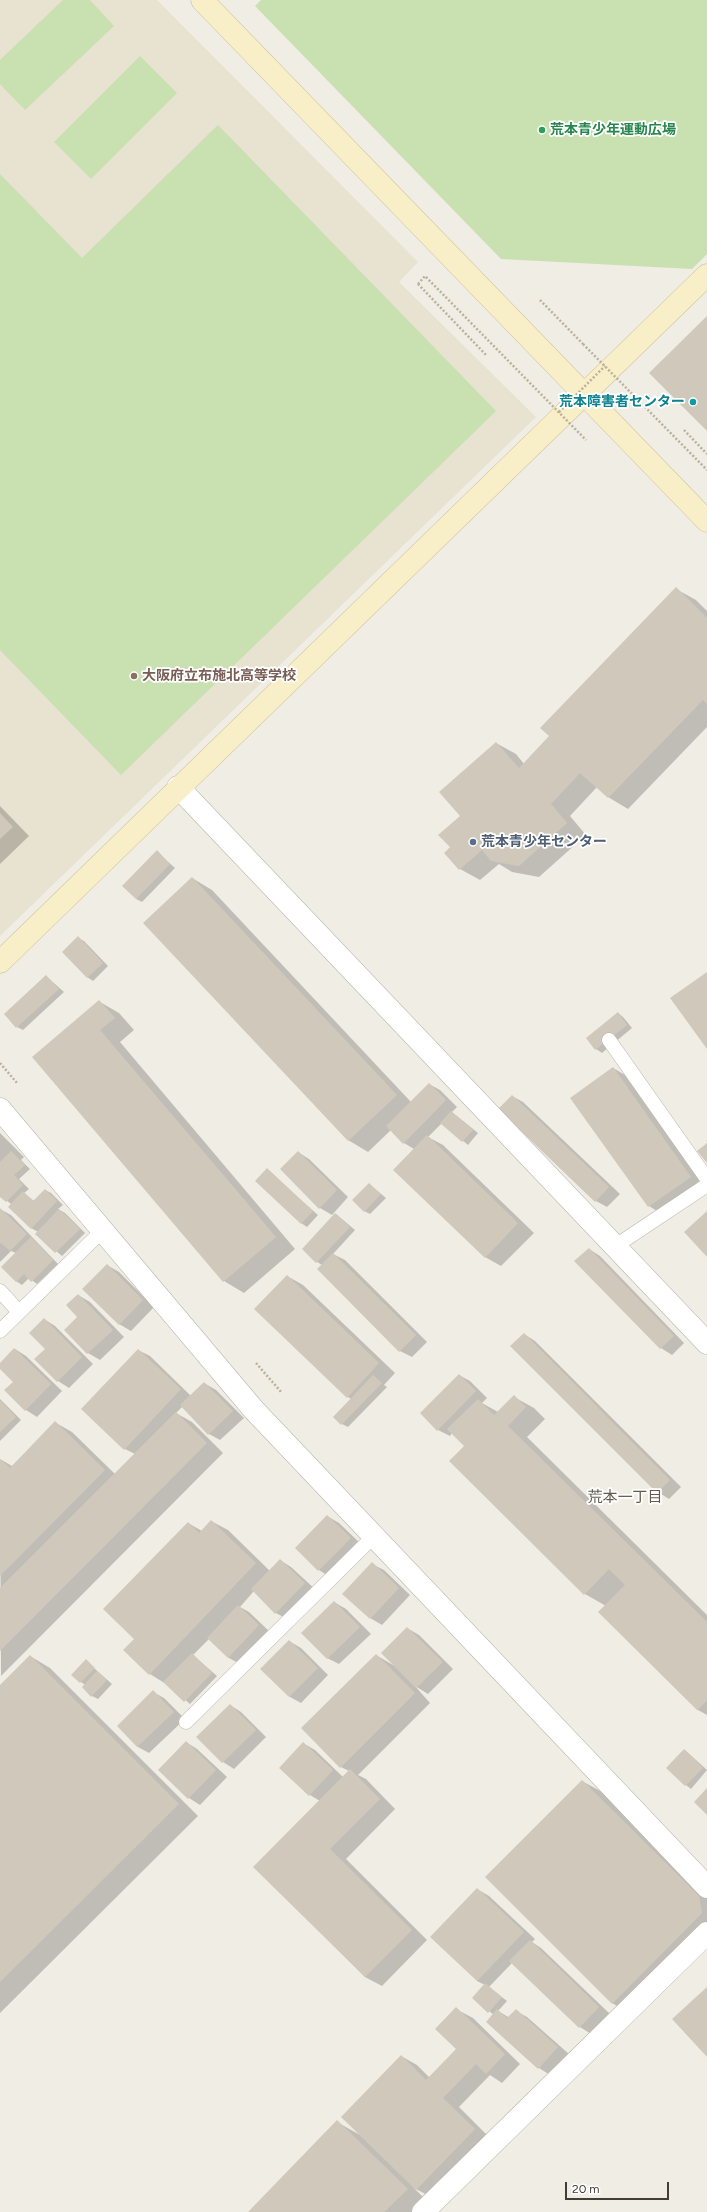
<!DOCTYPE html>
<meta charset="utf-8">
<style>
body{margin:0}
#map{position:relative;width:707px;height:2212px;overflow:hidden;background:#f0ede5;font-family:Figtree,sans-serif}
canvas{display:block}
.scale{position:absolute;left:565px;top:2182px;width:104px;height:18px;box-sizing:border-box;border:2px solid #423d35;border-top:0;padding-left:5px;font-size:12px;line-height:14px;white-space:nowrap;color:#423d35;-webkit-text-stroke:3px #fff;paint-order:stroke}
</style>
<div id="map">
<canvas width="707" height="2212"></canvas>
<div class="scale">20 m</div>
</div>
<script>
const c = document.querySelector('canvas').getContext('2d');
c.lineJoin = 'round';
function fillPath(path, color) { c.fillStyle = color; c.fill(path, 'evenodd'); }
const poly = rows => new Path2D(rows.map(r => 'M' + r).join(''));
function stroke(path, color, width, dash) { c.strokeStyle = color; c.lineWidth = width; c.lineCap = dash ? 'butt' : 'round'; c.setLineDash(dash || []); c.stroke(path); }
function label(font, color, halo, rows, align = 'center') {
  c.font = font + ' Figtree,"Noto Sans JP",sans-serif'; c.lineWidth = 3.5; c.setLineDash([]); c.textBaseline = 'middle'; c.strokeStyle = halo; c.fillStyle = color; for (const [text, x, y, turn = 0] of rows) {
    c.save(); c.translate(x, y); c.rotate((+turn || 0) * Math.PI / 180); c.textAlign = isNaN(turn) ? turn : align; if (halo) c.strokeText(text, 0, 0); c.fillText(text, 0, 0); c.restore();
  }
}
const education = poly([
 [0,0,157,0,418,262,399,282,536,417,0,936]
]);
const green = poly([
 [63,0,90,0,114,26,25,110,0,84,0,60],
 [261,0,707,0,707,254,692,269,501,259,255,6],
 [140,56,177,93,91,179,54,142],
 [218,125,496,411,121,775,0,650,0,174,82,258]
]);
const shadow = poly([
 [676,589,696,600,707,611,707,727,628,809,608,797,597,787,570,816,586,835,539,877,512,872,499,864,480,880,460,869,451,847,461,816,496,743,516,754,524,764,551,736],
 [0,806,29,836,0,864],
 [157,852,175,868,142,902,136,899],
 [192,878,212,890,411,1102,429,1084,440,1090,457,1107,452,1112,478,1133,468,1145,442,1123,428,1137,443,1145,534,1233,501,1266,485,1257,414,1149,404,1143,391,1130,368,1152,348,1140],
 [78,938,84,941,108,966,93,981,87,977],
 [46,976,64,992,23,1030,17,1027],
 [100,1002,119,1013,134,1030,120,1042,295,1249,244,1293,224,1281,33,1057],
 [618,1013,623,1017,632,1028,602,1053,596,1049,587,1038],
 [613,1068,630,1078,707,1186,665,1216,649,1206],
 [512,1096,523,1102,620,1194,607,1207,596,1201],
 [0,1133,24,1157,21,1160,30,1169,19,1179,29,1189,24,1193,34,1201,45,1190,51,1193,63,1205,58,1209,65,1213,85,1233,62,1256,36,1234,38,1232,31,1228,11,1204,0,1195],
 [298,1152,309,1159,348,1197,332,1215,320,1208,281,1169],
 [267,1170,318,1215,307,1227,301,1223],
 [369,1184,386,1198,370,1214,364,1211],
 [0,1209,11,1215,58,1264,37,1284,29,1278,22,1285,16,1281,16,1253,11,1251,0,1262],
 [336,1214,355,1230,333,1254,345,1260,427,1342,412,1357,400,1351,322,1265,317,1262],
 [589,1249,600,1256,684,1343,672,1355,661,1348],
 [107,1265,119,1272,154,1307,131,1331,119,1324],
 [287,1276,303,1285,395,1373,384,1385,387,1387,348,1427,342,1424,351,1399,348,1397],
 [78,1295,90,1302,124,1337,100,1360,88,1353,65,1330,79,1317],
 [44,1319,55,1326,93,1364,69,1388,58,1381,46,1349],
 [524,1334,535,1341,681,1487,669,1499,658,1492],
 [15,1349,26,1356,62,1391,37,1417,26,1410,14,1382,0,1368,0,1364],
 [138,1350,150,1356,191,1396,204,1383,216,1390,244,1418,220,1440,209,1434,182,1407,176,1413,192,1422,223,1453,1,1676,0,1459,12,1466,56,1423,72,1432,115,1474,135,1454,125,1449],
 [459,1375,470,1381,487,1398,482,1403,498,1412,514,1397,534,1408,545,1419,527,1437,707,1615,707,1715,698,1710,600,1612,606,1606,585,1594,466,1446,452,1433,450,1436,438,1430],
 [0,1399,21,1420,0,1441],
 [327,1516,339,1523,362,1545,330,1577,319,1570,296,1548],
 [211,1521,228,1530,270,1571,280,1560,291,1567,316,1590,287,1619,276,1613,254,1591,240,1607,249,1612,270,1632,240,1664,229,1658,209,1639,193,1655,217,1676,190,1704,166,1684,150,1674,125,1650,135,1639,188,1523,202,1531],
 [372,1564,384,1570,410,1595,382,1625,370,1618],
 [334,1602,346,1609,371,1634,339,1664,327,1658],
 [407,1628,419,1635,453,1669,428,1694,415,1686,430,1703,358,1775,366,1779,395,1809,346,1859,427,1940,382,1986,365,1977,255,1867,320,1801,310,1795,303,1743,315,1750,343,1777,349,1771,341,1767,376,1655,393,1665],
 [289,1641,301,1648,328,1675,301,1703,290,1697,262,1669],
 [30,1656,50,1668,198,1816,0,2013,0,1686],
 [86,1661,112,1684,98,1699,92,1696,85,1685,72,1675],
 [153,1692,164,1698,185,1719,149,1753,138,1747,118,1726],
 [230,1705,241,1712,266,1737,234,1769,223,1762],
 [186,1742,197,1749,227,1777,200,1805,189,1798],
 [685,1750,707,1770,691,1789,686,1785],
 [582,1781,602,1792,707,1897,707,1940,632,2015,612,2003],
 [477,1889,489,1896,535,1939,532,1942,541,1948,610,2014,591,2034,580,2027,512,1963,489,1987,507,2001,498,2011,510,2018,516,2011,527,2017,569,2054,550,2075,539,2068,494,2015,473,1998,485,1985,477,1981],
 [456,2009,473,2018,520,2064,502,2083,490,2075,459,2107,491,2139,433,2198,414,2188,427,2201,416,2212,250,2212,337,2122,360,2135,401,2056,417,2065,430,2078,457,2049]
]);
const building = poly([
 [707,316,707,431,649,373],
 [676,587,707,618,707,704,703,700,608,798,580,773,551,804,567,823,519,866,491,861,482,850,459,870,444,853,450,847,438,835,460,816,439,792,496,742,519,768,549,736,540,728],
 [0,813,13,827,0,839],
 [157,850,170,864,136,899,122,886],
 [192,877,397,1095,348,1141,143,923],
 [78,936,103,963,87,978,62,952],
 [707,972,707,1049,670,998],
 [46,975,59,989,16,1028,4,1014],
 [99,1000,115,1018,100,1030,276,1237,223,1282,32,1057],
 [618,1012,627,1025,595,1050,586,1038],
 [613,1067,691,1177,648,1207,570,1098],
 [429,1083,446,1100,403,1144,386,1126],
 [512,1095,609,1187,595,1202,498,1109],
 [451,1111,473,1130,462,1142,440,1123],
 [427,1135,518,1223,485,1258,393,1170],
 [707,1143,707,1163,697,1151],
 [11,1151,25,1165,14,1175,23,1185,6,1202,0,1197,0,1162],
 [298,1151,337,1190,319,1209,280,1169],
 [267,1168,313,1211,301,1224,255,1181],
 [369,1183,381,1194,364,1212,352,1200],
 [45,1189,57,1201,31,1229,8,1207,23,1191,33,1201],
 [0,1208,27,1234,10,1251,1,1243,0,1244],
 [59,1209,80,1229,55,1253,35,1234],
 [707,1211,707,1257,684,1232],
 [335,1213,350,1227,316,1263,302,1249],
 [31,1237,53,1260,31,1282,24,1274,16,1282,1,1267],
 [589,1248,674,1336,660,1349,574,1261],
 [333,1253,416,1335,399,1352,317,1269],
 [107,1264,143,1300,119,1325,82,1289],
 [287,1275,379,1363,347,1398,254,1309],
 [78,1294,113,1330,87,1354,64,1330,77,1317,66,1305],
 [44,1318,82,1357,57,1382,34,1359,45,1349,29,1333],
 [524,1333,670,1480,657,1493,510,1346],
 [14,1348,51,1384,25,1411,4,1390,13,1382,0,1369,0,1363],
 [138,1349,181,1389,124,1450,81,1409],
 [459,1374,476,1391,437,1431,420,1413],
 [373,1375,382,1383,341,1425,333,1417],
 [204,1382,233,1411,208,1435,180,1405],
 [514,1395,526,1407,508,1426,707,1622,707,1701,697,1710,598,1612,625,1585,609,1569,584,1595,449,1461,464,1446,447,1429,478,1399,494,1415],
 [0,1400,16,1417,0,1432],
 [176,1412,207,1443,0,1651,0,1588],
 [55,1421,105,1470,0,1576,0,1459,10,1468],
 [327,1515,351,1538,318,1571,295,1548],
 [211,1520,256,1563,149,1675,123,1650,134,1639,103,1609,188,1522,199,1533],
 [280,1559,305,1583,275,1614,251,1589],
 [372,1562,399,1588,370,1619,342,1594],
 [334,1601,360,1627,327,1659,301,1633],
 [238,1605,259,1625,228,1658,207,1638],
 [407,1627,443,1662,416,1688,381,1653],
 [289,1640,318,1668,289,1697,260,1669],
 [192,1653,212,1673,184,1702,163,1682],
 [376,1654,415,1693,340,1768,301,1728],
 [30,1655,179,1804,0,1982,0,1685],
 [86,1659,95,1668,80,1683,71,1675],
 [97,1671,107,1680,91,1697,82,1687],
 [153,1690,174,1712,137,1747,117,1726],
 [230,1704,256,1730,222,1763,196,1737],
 [186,1741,216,1770,188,1799,158,1770],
 [303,1742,333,1770,309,1796,279,1768],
 [684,1749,703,1768,685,1786,666,1768],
 [350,1769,380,1799,330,1849,412,1930,365,1977,253,1867],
 [582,1780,699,1896,702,1913,612,2004,485,1877],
 [707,1788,707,1815,694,1802],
 [477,1888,524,1932,477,1981,430,1937],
 [530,1940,599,2007,579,2028,509,1961],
 [485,1983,502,1997,488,2013,472,1998],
 [707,1987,707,2057,672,2019],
 [456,2007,505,2054,486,2074,476,2064,443,2098,475,2129,416,2190,341,2117,401,2055,426,2080,456,2049,435,2029],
 [497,2009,507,2018,516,2009,558,2047,538,2069,486,2022],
 [337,2120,408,2189,384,2212,248,2212]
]);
const path = poly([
 [418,284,487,356],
 [540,300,583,344],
 [684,430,707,454],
 [0,1063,17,1083],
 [256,1363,282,1393]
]);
const lane = poly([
 [609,1040,707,1179],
 [614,1247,707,1185],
 [0,1291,19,1312],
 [0,1331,103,1230],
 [186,1722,374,1536]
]);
const street = poly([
 [178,787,707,1343],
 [0,1109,254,1410,707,1887],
 [423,2212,707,1933]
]);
const secondary = poly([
 [202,0,707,521],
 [0,962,707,275]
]);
const pathBridge = poly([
 [418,284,425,276,586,440],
 [583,344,707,470],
 [559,412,605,366]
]);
const markers = [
 [542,130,4,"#2e9e5b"],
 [693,402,4,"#0f9aa8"],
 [134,676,4,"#8d6e63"],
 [473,842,4,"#5c6f8a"]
];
const leisureNames = [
 ["荒本青少年運動広場",550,130]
];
const cultureNames = [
 ["荒本障害者センター",685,402]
];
const educationNames = [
 ["大阪府立布施北高等学校",142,676]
];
const serviceNames = [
 ["荒本青少年センター",481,842]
];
const neighbourhoodNames = [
 ["荒本一丁目",625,1498]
];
fillPath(education, '#e8e2d0');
fillPath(green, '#c9e0b1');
fillPath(shadow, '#0003');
fillPath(building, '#d0c9bb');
stroke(lane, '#bab5a8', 15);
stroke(street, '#bab5a8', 23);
stroke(secondary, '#cbc099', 23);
stroke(path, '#bab19b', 2.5, [2, 2]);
stroke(lane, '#fff', 14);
stroke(street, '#fff', 22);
stroke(secondary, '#f8eec7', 22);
stroke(pathBridge, '#bab19b', 2.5, [2, 2]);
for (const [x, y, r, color] of markers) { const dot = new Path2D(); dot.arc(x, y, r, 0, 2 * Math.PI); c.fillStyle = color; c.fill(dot); stroke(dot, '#fff', 1.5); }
label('bold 14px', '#27864d', '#fff', leisureNames, 'left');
label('bold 14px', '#0d838f', '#fff', cultureNames, 'right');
label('bold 14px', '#785e54', '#fff', educationNames, 'left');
label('bold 14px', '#4e5e75', '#fff', serviceNames, 'left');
label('15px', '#635b4e', '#fff', neighbourhoodNames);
</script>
